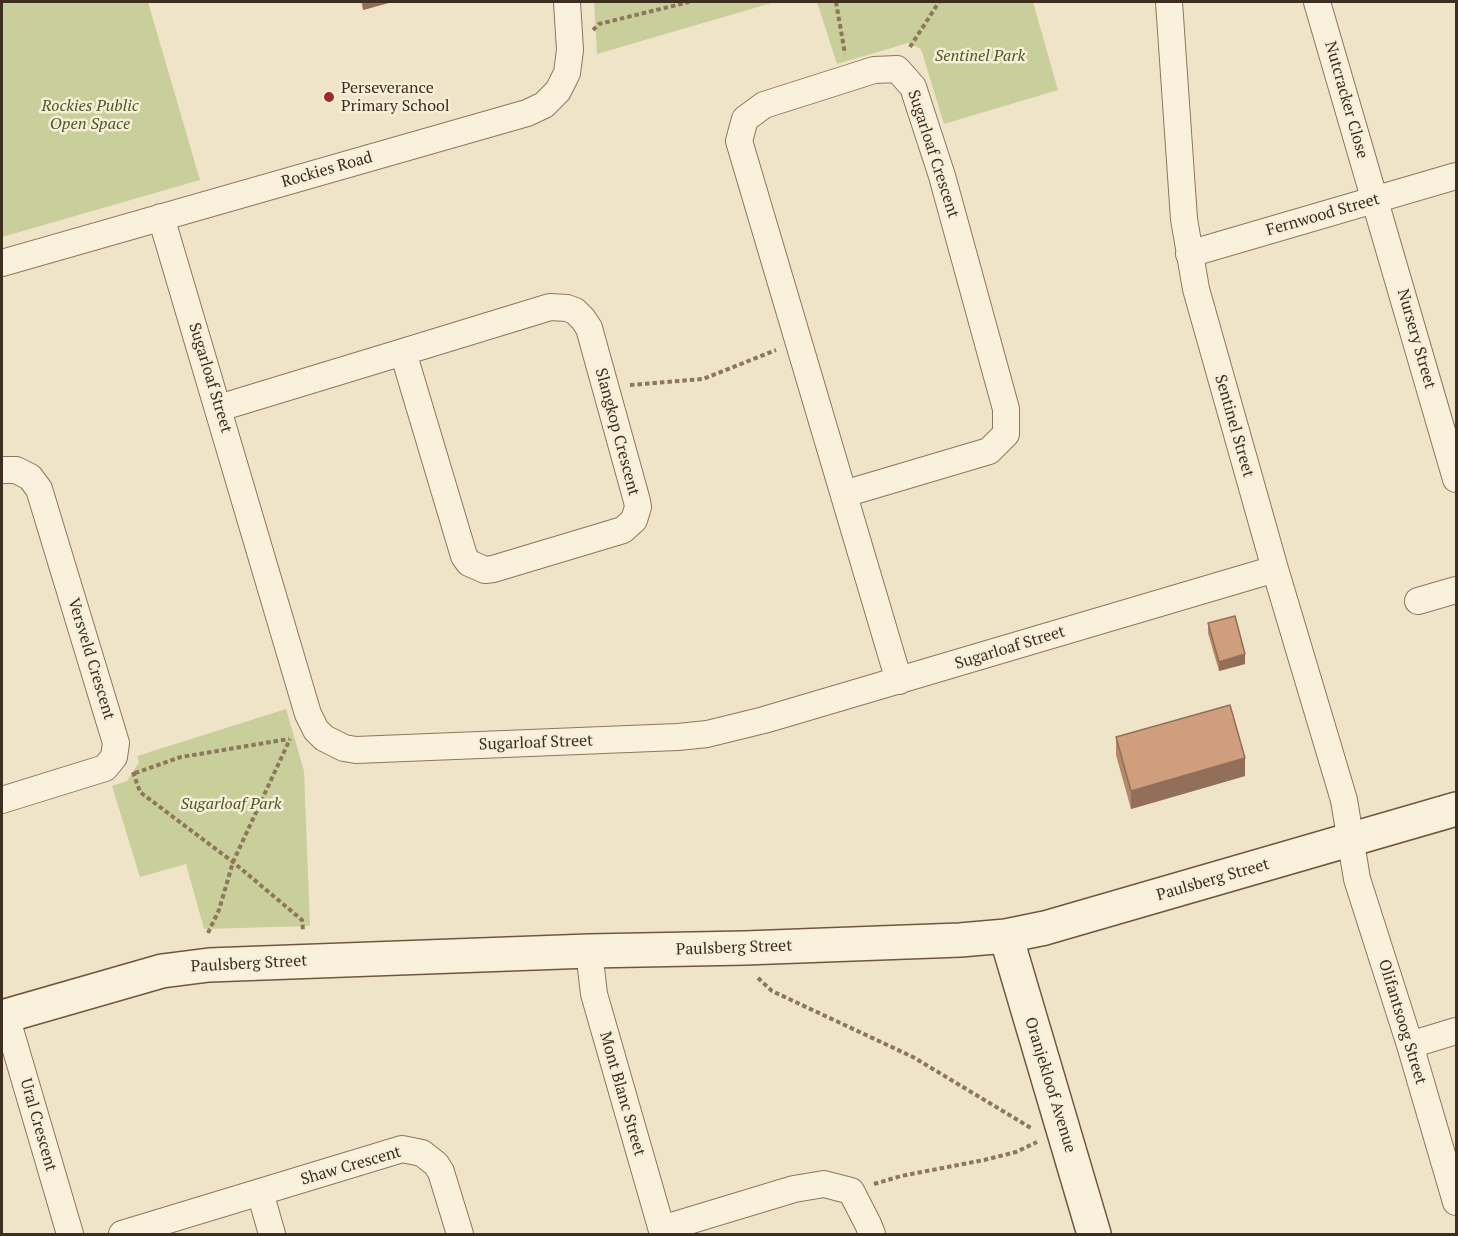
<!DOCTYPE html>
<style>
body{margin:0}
#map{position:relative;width:1458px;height:1236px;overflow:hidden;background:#f0e4c8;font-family:"PT Serif",serif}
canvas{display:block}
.frame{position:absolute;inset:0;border:3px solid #3d2e20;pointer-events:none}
</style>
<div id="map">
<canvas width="1458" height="1236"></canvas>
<div class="frame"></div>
</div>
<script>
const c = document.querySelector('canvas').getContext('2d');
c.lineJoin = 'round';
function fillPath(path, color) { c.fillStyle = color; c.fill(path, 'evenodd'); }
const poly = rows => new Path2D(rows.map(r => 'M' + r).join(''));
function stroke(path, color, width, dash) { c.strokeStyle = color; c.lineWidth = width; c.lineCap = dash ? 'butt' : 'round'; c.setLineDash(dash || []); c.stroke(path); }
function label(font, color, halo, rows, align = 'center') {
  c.font = font + ' "PT Serif",serif'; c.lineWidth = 5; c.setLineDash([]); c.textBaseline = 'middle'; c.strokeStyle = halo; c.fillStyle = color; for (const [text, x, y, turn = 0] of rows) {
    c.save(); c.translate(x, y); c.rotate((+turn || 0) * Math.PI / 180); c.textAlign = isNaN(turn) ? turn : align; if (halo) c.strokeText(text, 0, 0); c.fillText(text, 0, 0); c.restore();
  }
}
const green = poly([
 [2,2,148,2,200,180,2,237],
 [594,2,775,2,597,54],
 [817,2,1033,2,1058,90,944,124,921,49,908,43,837,64],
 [286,709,304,771,310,926,204,929,186,864,140,877,112,786,127,781,139,762,137,756]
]);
const path = poly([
 [836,2,845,54],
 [593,30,599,24,689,2],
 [910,47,939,2],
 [630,385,703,379,776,350],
 [133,772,140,792,233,862,302,920,303,930],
 [135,773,181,757,289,739],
 [208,933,219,910,233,862,290,739],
 [758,978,772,991,913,1057,1031,1128],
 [874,1184,901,1176,984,1160,1016,1152,1037,1142]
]);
const street = poly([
 [1169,2,1184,219,1196,289,1275,569,1344,800,1357,879,1410,1045,1456,1202],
 [1317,2,1456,479],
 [161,217,308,714,316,730,324,738,344,748,356,750,678,737,707,734,764,720,1275,569],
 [1189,254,1456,176],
 [2,263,527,113,544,105,558,91,567,73,570,50,567,2],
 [219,408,403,352,550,307,567,308,575,311,583,319,589,328,637,501,638,507,634,520,623,530,493,569,485,570,469,563,464,556,403,352],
 [2,470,16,470,30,477,39,489,116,743,114,757,105,768,2,800],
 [844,494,989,451,1006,434,1006,409,942,176,913,87,897,69,874,70,764,105,745,119,739,141,899,681],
 [1418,601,1456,590],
 [589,951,594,994,663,1234],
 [6,1016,70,1234],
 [1410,1045,1456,1031],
 [260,1192,272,1234],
 [662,1229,794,1189,824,1184,851,1191,868,1224,872,1234],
 [122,1234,402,1149,422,1153,436,1164,441,1172,460,1234]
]);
const secondary = poly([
 [1006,936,1094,1234],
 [2,1017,162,971,209,965,589,951,745,948,960,940,1006,936,1045,928,1456,809]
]);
const wall = poly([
 [361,2,392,2,363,10],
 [1208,623,1245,664,1219,671,1208,633],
 [1116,737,1245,776,1131,809,1116,755]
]);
const shadedWall = poly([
 [363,2,392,2,363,10],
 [1245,654,1245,664,1219,671,1219,662],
 [1245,758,1245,776,1131,809,1131,791]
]);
const building = poly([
 [1235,616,1245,654,1219,662,1208,623,1235,616],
 [1230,705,1245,758,1131,791,1116,737,1230,705]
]);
const markers = [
 [329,97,6,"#9e2a2b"]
];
const parkNames = [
 ["Sentinel Park",980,56],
 ["Rockies Public",90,106],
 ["Open Space",90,124],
 ["Sugarloaf Park",231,804]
];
const poiNames = [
 ["Perseverance",341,88],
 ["Primary School",341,106]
];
const streetNames = [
 ["Nutcracker Close",1346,100,74],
 ["Sugarloaf Crescent",933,154,72],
 ["Rockies Road",327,170,-16],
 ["Fernwood Street",1323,215,-16],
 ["Nursery Street",1416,339,74],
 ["Sugarloaf Street",210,378,73],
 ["Sentinel Street",1234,426,74],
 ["Slangkop Crescent",617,432,75],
 ["Sugarloaf Street",1010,648,-17],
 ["Versveld Crescent",91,659,73],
 ["Sugarloaf Street",536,743,-2],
 ["Paulsberg Street",1213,880,-16],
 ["Paulsberg Street",734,948,-2],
 ["Paulsberg Street",249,964,-3],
 ["Olifantsoog Street",1402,1022,73],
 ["Oranjekloof Avenue",1050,1085,73],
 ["Mont Blanc Street",622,1094,74],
 ["Ural Crescent",38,1125,74],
 ["Shaw Crescent",351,1166,-16]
];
fillPath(green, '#c9cf9b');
stroke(street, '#8d765c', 28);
stroke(secondary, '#6f573f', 36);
stroke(path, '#8d765c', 4, [4.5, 3]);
stroke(street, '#faf1dc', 26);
stroke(secondary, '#faf1dc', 33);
fillPath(wall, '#b2896c');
fillPath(shadedWall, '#916f58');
fillPath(building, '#cf9f7d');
stroke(building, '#916f58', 1.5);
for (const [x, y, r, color] of markers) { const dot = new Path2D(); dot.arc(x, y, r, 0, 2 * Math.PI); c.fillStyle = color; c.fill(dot); stroke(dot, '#f7eed8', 2); }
label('italic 16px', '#4d5a26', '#f7eed8', parkNames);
label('16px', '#3d2e20', '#f7eed8', poiNames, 'left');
label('16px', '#3d2e20', '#f7eed8', streetNames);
</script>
